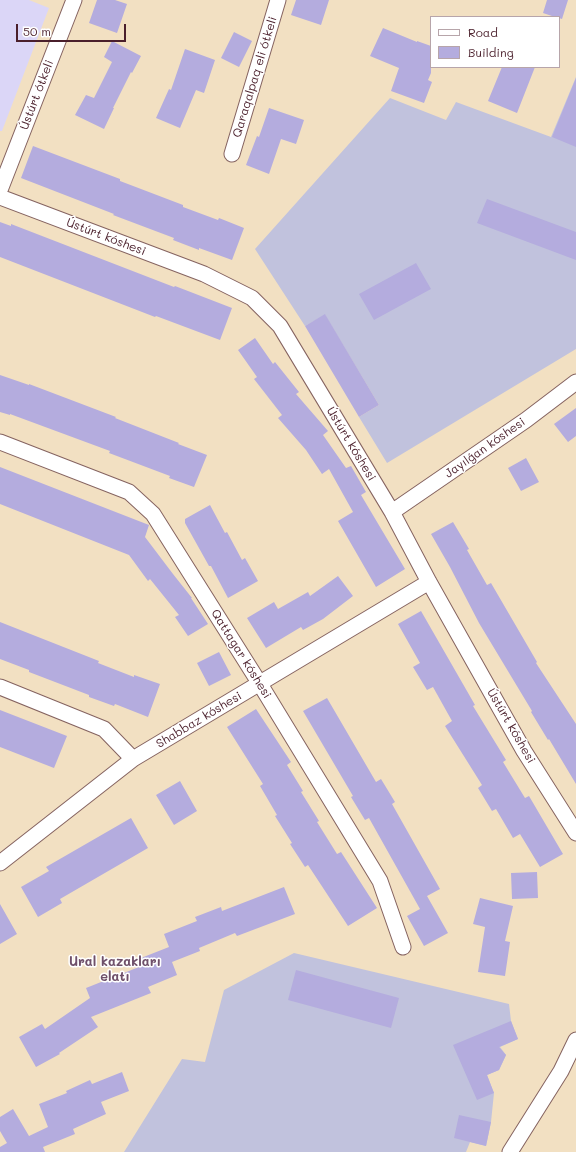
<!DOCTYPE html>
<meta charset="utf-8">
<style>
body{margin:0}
#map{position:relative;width:576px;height:1152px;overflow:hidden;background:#f2e0c2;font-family:Mali,sans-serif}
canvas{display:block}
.legend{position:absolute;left:430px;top:16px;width:130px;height:52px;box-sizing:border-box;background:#fff;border:1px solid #b7a5aa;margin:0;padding:5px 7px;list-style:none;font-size:12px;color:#4a1f2b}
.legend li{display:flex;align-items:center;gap:8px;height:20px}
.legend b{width:20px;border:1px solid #b7a5aa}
.scale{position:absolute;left:16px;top:24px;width:110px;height:18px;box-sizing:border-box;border:2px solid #4a1f2b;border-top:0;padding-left:5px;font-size:12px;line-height:14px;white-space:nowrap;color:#4a1f2b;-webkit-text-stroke:3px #fff;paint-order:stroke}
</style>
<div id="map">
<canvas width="576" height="1152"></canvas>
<ul class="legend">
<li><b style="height:5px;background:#fff"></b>Road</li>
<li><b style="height:11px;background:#b4acde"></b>Building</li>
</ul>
<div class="scale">50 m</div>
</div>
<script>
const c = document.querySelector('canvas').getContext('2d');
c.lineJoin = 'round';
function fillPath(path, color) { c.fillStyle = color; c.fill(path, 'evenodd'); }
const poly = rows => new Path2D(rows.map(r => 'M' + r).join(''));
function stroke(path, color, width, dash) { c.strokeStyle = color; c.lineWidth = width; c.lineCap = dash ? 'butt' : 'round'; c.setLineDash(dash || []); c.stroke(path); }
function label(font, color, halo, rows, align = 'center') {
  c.font = font + ' Mali,sans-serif'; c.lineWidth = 3; c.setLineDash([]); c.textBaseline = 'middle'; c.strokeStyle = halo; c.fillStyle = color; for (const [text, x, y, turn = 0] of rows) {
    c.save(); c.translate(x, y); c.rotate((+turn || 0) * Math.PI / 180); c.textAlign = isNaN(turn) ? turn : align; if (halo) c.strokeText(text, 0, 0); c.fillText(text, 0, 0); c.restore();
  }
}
const built = poly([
 [0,0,29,0,49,8,2,131,0,131]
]);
const industrial = poly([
 [576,77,576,349,387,463,359,417,379,405,325,315,305,326,255,249,390,98,446,120,456,102,551,137],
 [294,953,509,1004,511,1021,518,1039,500,1047,506,1055,499,1070,487,1075,494,1093,491,1122,486,1146,470,1142,466,1152,124,1152,182,1059,205,1062,224,990]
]);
const building = poly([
 [97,0,115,0,127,4,117,33,89,23],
 [296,0,329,0,321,25,291,15],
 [547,0,568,0,562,19,559,18,559,17,555,17,543,13],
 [383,28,417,42,417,41,431,46,431,73,428,80,432,82,424,103,391,91,399,68,370,56],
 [234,32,252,41,239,67,221,58],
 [112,41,141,56,132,73,131,72,113,108,114,108,104,129,75,115,86,95,94,98,112,62,104,57],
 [185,49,215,60,204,93,196,90,180,128,156,118,169,89,171,90],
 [502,67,535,67,517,113,488,101],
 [576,78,576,147,552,137],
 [269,108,304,120,296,144,281,139,269,174,246,165,257,136,259,137],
 [33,146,120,179,120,181,183,205,183,207,218,220,219,218,244,228,232,260,199,248,199,250,173,240,174,238,113,215,114,214,21,178],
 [487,199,576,232,576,260,477,223],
 [0,222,11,226,11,224,174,287,175,286,232,308,220,340,156,316,155,317,0,257],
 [416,263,431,289,374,320,359,294],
 [325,314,379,405,359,417,305,326],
 [255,338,273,364,275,362,299,392,296,394,328,431,323,435,346,468,351,466,366,492,361,495,405,569,376,587,338,521,353,512,329,469,322,474,306,450,278,418,282,415,254,379,257,377,238,350],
 [0,375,29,385,29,384,116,417,115,418,179,443,178,444,207,455,194,487,169,478,170,476,109,453,110,451,10,414,10,415,0,412],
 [576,408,576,436,568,442,554,424],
 [526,458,539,482,521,491,508,468],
 [0,467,149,525,145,537,173,574,192,598,191,598,208,624,188,636,175,617,179,615,150,579,148,581,129,555,0,504],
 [210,505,225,533,227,532,242,560,245,558,258,581,228,598,211,566,209,566,185,523,185,519],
 [453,522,469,549,467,550,487,585,491,583,537,662,536,663,576,724,576,784,549,739,548,740,531,712,532,711,479,623,450,567,431,534],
 [338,576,353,596,323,619,303,630,301,627,266,648,247,618,274,602,278,609,308,592,310,596],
 [421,611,475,705,473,706,506,760,503,762,525,798,529,796,563,854,540,867,520,834,513,838,496,809,492,811,478,788,482,785,445,726,452,721,433,687,427,690,413,667,420,663,398,624],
 [0,622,99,661,98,663,134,677,134,675,160,684,148,717,115,704,114,706,89,697,89,695,29,672,29,670,0,659],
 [219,652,231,675,209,686,197,663],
 [327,698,376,782,381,779,395,802,392,804,440,889,427,896,448,933,424,946,407,916,420,909,369,818,365,820,351,797,353,796,303,711],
 [256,709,291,762,287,765,303,791,301,792,319,821,317,822,337,854,341,852,377,908,348,926,308,865,305,867,290,844,292,843,275,816,277,815,260,786,263,784,227,727],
 [0,710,67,736,54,768,0,747],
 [180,781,197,811,174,825,156,795],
 [131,818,148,848,60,899,62,903,38,917,21,887,49,871,46,867],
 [537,872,538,898,512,899,511,873],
 [284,887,295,914,237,936,235,933,199,948,200,951,172,962,177,975,148,987,151,993,91,1017,98,1027,59,1053,60,1054,36,1067,19,1037,42,1024,45,1029,90,998,86,988,144,965,141,958,169,947,164,934,197,921,195,917,221,907,222,911],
 [480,898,513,906,505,941,510,942,505,976,478,972,485,927,473,924],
 [0,904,17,934,0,944],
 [296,970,399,998,391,1028,288,1000],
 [511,1021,518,1039,499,1047,506,1055,499,1070,487,1075,494,1093,477,1100,453,1045],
 [122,1072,129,1091,101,1102,106,1114,73,1129,75,1134,43,1147,45,1152,0,1152,0,1147,7,1143,0,1131,0,1117,13,1109,29,1136,48,1127,39,1104,67,1093,66,1091,90,1080,92,1084],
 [459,1115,491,1122,486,1146,454,1138]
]);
const minor = poly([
 [232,154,278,0],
 [0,190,74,0],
 [0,197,204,274,252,298,280,326,392,512,429,582,524,751,576,833],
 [0,442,129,492,153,514,260,684,380,881,403,947],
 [392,512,526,420,576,382],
 [0,687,104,729,133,759],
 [0,863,133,759,429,582],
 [510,1152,561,1071,576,1040]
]);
const streetNames = [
 ["Qaraqalpaq eli ótkeli",255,77,-73],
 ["Ústúrt ótkeli",37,95,-69],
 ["Ústúrt kóshesi",106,237,21],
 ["Ústúrt kóshesi",351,444,59],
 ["Jayılǵan kóshesi",485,448,-35],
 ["Qattagar kóshesi",241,654,58],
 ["Shabbaz kóshesi",199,720,-31],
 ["Ústúrt kóshesi",511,726,60]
];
const neighbourhoodNames = [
 ["Ural kazakları",115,962],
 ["elatı",115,977]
];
fillPath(built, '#dbd6f7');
fillPath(industrial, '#c1c2dd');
fillPath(building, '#b4acde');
stroke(minor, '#856360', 17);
stroke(minor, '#fff', 15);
label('12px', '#4a1f2b', '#fff', streetNames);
label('bold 13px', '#6f506a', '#fff', neighbourhoodNames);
</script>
